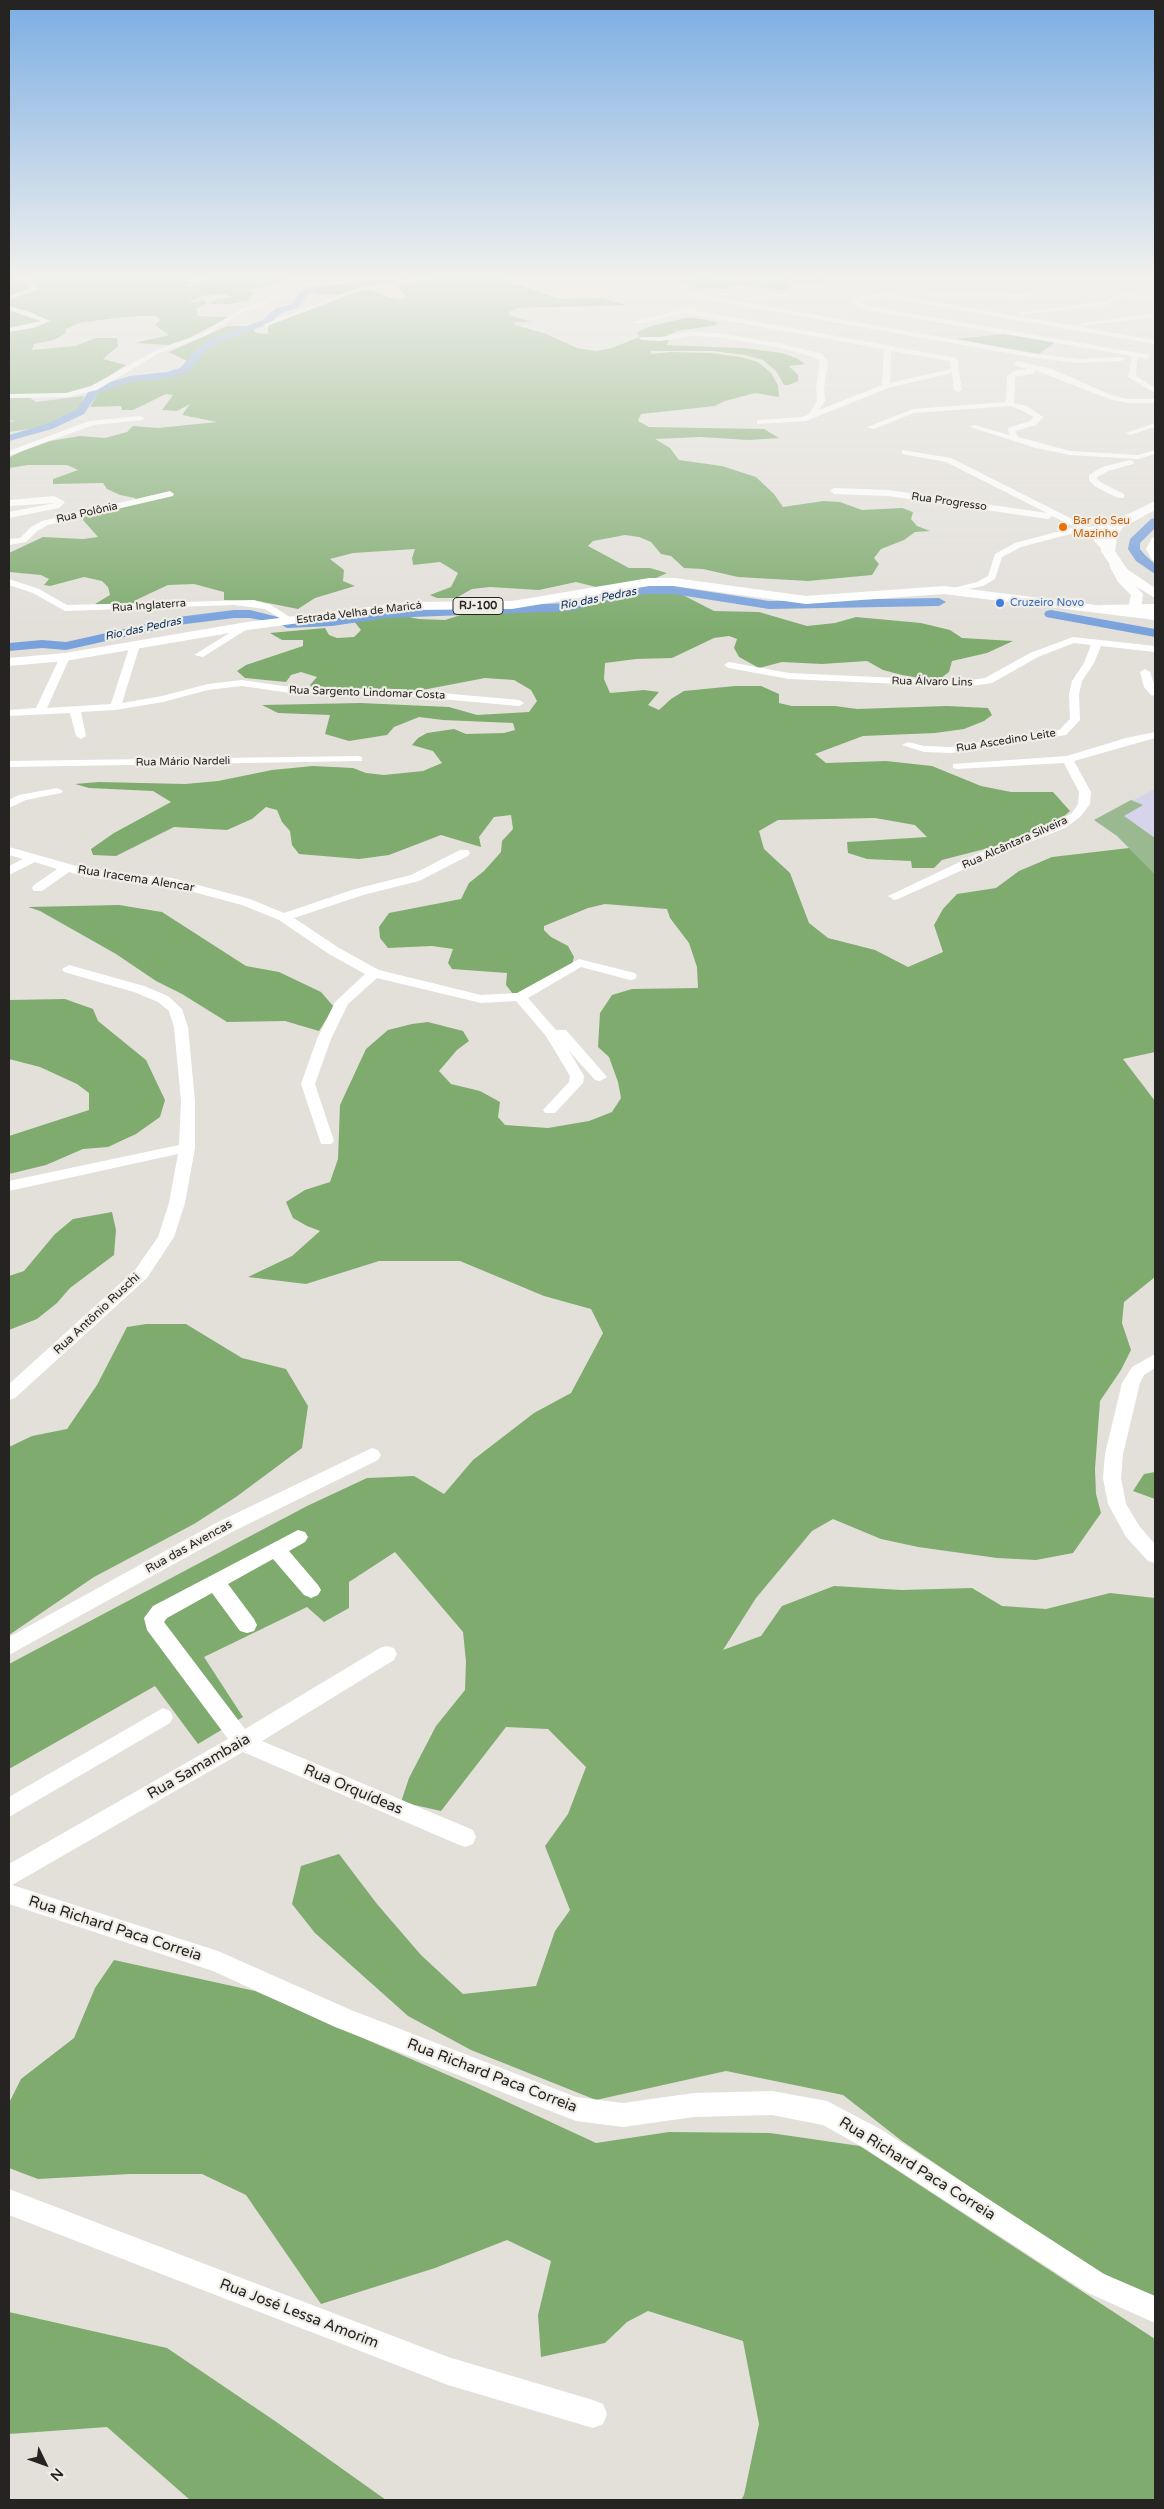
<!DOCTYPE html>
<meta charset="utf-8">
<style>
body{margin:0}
#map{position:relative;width:1164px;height:2509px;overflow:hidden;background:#e3e0da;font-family:"Varela Round",sans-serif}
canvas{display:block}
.frame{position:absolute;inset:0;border:10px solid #252422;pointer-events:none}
.north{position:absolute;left:20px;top:2439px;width:50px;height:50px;-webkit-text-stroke:4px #f0ede7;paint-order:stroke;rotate:132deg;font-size:14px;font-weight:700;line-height:20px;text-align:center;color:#252422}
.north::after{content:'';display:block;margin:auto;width:18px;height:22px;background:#252422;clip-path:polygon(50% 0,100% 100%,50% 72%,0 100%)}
</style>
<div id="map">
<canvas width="1164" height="2509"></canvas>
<div class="frame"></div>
<div class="north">N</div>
</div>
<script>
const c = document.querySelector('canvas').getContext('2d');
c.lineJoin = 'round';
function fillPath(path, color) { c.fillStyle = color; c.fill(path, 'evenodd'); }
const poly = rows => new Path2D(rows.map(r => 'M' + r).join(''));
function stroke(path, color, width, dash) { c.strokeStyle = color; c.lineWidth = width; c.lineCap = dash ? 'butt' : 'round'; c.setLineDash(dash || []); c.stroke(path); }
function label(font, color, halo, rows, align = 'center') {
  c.font = font + ' "Varela Round",sans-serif'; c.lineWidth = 4.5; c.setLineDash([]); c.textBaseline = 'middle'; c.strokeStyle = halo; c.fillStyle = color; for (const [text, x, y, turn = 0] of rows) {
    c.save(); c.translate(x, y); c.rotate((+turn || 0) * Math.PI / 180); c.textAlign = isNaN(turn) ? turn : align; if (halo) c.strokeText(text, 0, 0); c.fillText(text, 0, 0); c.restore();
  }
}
const industrial = poly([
 [1155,789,1155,874,1117,836,1094,820]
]);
const green = poly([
 [1004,334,1056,342,1039,354,956,339],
 [84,396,78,411,38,428,9,432,9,422,15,421,9,420,9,398,30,398,36,402],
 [1131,800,1143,805,1124,816,1155,838,1155,874,1117,836,1094,820]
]);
const forest = poly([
 [9,278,287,278,277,285,242,290,255,292,247,301,230,304,210,304,215,300,232,297,225,294,206,295,189,301,197,303,203,300,207,303,197,309,197,316,229,317,189,338,168,345,135,343,169,335,155,325,160,320,157,316,138,316,99,320,79,323,66,329,66,333,54,340,34,344,32,350,75,346,96,338,117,338,118,346,103,359,126,365,94,386,69,393,31,395,9,394],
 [445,278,500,278,559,299,600,298,626,305,518,308,509,312,510,315,532,322,514,322,515,325,544,333,577,348,596,351,612,348,639,337,637,332,651,326,686,318,695,318,716,322,717,325,677,331,666,336,669,341,666,345,743,348,782,353,796,358,805,364,789,366,798,375,798,381,789,385,784,385,776,371,763,360,745,355,713,351,651,351,651,354,671,352,710,353,741,357,758,362,771,373,778,385,779,397,755,393,725,401,715,406,641,414,638,421,649,427,764,429,779,438,749,440,701,437,655,439,670,448,679,460,722,466,756,477,774,494,783,507,823,501,840,502,862,510,902,508,913,512,911,519,917,526,930,531,915,532,904,540,881,549,874,558,879,564,872,575,808,581,738,577,703,569,684,568,671,556,661,554,651,542,639,537,625,535,593,541,588,546,629,568,650,568,667,573,654,579,596,587,576,582,539,590,490,587,472,589,456,598,437,598,430,595,451,587,458,573,440,562,413,565,412,558,415,549,353,553,330,559,344,570,343,581,355,586,315,598,298,609,258,601,224,600,224,592,194,584,168,585,138,599,134,604,99,606,95,604,110,595,108,587,102,581,84,577,50,586,44,585,49,579,41,575,9,572,9,553,43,537,83,539,98,537,83,520,83,514,95,507,136,501,135,498,120,495,107,489,103,483,53,484,53,479,78,470,67,465,28,465,9,468,10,457,38,443,80,436,105,438,127,432,133,426,158,428,217,422,182,415,190,404,177,411,162,410,173,395,166,394,133,410,122,410,121,406,90,407,100,390,127,382,169,376,185,371,190,367,185,360,169,352,227,326,245,326,253,328,256,333,268,334,268,326,272,323,345,295,314,294,317,289,357,286,398,300,406,296,395,284],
 [713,278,726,281,829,278,820,283,807,285,789,282,793,286,784,290,742,285,728,286,727,289,696,288,684,285,676,279],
 [646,590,673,590,714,611,759,612,807,626,835,623,856,617,921,623,950,630,962,638,1013,641,987,653,952,661,949,672,937,681,902,675,883,670,867,661,822,664,782,662,759,668,739,657,734,648,737,639,729,636,714,638,672,658,636,659,605,663,604,679,610,693,644,690,659,692,648,705,659,710,671,699,684,691,735,686,761,686,779,694,779,703,792,706,835,706,857,709,947,706,988,708,992,715,984,721,964,729,935,733,863,736,815,754,826,763,886,761,932,766,981,786,1011,792,1053,792,1070,811,1063,817,1038,830,1004,844,942,860,934,868,912,868,911,861,867,859,848,853,847,842,927,837,915,825,875,818,778,820,759,831,764,849,790,873,809,923,828,938,875,950,908,967,943,952,934,925,943,909,957,894,996,888,1019,871,1052,857,1129,848,1155,874,1155,1052,1123,1059,1155,1101,1155,1277,1124,1302,1122,1323,1131,1350,1121,1370,1100,1401,1095,1469,1096,1494,1101,1513,1073,1553,1036,1560,997,1558,918,1547,881,1539,833,1519,812,1531,756,1598,723,1650,761,1636,782,1606,834,1586,902,1590,972,1588,1002,1606,1046,1609,1110,1593,1155,1598,1155,2297,1103,2277,902,2141,843,2095,726,2071,596,2100,471,2050,408,2016,315,1933,292,1904,301,1866,339,1854,377,1904,421,1955,463,1994,536,1986,555,1931,570,1910,545,1846,568,1814,586,1767,548,1729,506,1727,441,1811,401,1802,409,1778,436,1726,465,1690,466,1661,463,1632,395,1552,349,1582,349,1608,324,1622,307,1607,204,1657,243,1717,198,1744,155,1686,9,1769,9,1664,307,1506,367,1478,414,1476,444,1494,473,1460,534,1413,571,1393,603,1333,591,1309,544,1296,460,1261,379,1261,306,1284,248,1277,292,1256,320,1231,307,1226,293,1218,286,1202,305,1190,330,1182,338,1159,340,1105,366,1049,388,1030,412,1024,428,1022,463,1031,469,1041,457,1050,439,1071,451,1084,480,1091,500,1102,498,1117,505,1125,548,1128,589,1121,612,1112,621,1098,618,1082,609,1057,598,1047,600,1013,612,995,632,989,698,988,697,967,689,943,670,918,667,909,605,904,588,908,544,926,544,930,551,937,568,946,574,957,572,965,524,992,513,994,506,985,507,973,452,969,448,963,453,949,432,946,388,948,380,938,379,927,389,913,461,899,469,883,484,871,501,852,502,841,513,829,511,815,494,817,479,837,481,847,441,835,389,855,359,859,299,854,292,845,290,831,282,822,277,810,266,807,252,819,227,830,174,827,116,856,93,855,91,849,114,833,171,802,153,791,89,788,75,784,99,782,185,784,218,781,272,770,313,766,353,768,366,773,384,775,423,771,442,763,433,751,412,745,418,738,427,733,454,729,466,734,504,733,515,730,513,723,443,720,419,717,394,727,387,735,349,741,325,734,330,715,278,713,262,705,361,703,449,707,477,715,529,712,537,701,531,690,514,680,485,678,417,691,313,689,310,685,317,677,301,672,291,675,286,682,245,678,237,671,246,665,303,646,303,640,282,640,270,633,325,628,329,635,337,638,354,637,361,630,353,620,375,617,399,615,419,619,445,620,467,613,560,609,616,594],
 [119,905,162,912,246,966,279,972,321,992,334,1007,319,1031,285,1021,227,1022,182,994,156,981,116,954,40,911,28,907],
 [65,999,93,1009,98,1021,146,1060,165,1100,160,1117,136,1134,108,1147,83,1149,46,1165,9,1174,9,1136,89,1110,89,1093,77,1084,40,1067,9,1059,9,1000],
 [112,1212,116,1230,114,1255,70,1288,57,1303,37,1319,9,1330,9,1276,24,1271,55,1234,73,1219],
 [146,1324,186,1324,242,1358,286,1369,308,1406,302,1448,236,1497,194,1524,94,1577,9,1635,9,1447,32,1436,67,1429,97,1385,127,1327],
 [1155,1472,1155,1499,1133,1491,1144,1474],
 [114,1960,255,1991,473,2086,596,2143,669,2132,770,2133,860,2146,1155,2339,1155,2500,741,2500,744,2495,759,2424,743,2341,648,2311,627,2322,605,2343,541,2357,538,2315,551,2261,507,2240,435,2268,321,2304,246,2195,202,2174,130,2174,38,2179,9,2168,9,2103,21,2079,74,2038,95,1988],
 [9,2312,167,2348,275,2421,386,2500,190,2500,107,2427,9,2434]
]);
const river = poly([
 [402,278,442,278,315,292,307,295,298,308,281,313,269,324,216,344,204,352,188,372,168,378,131,382,99,392,84,414,52,429,9,441,9,435,44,425,76,410,91,388,130,376,167,372,180,368,198,348,210,340,263,320,275,309,292,304,301,291,310,287,402,278],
 [1155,518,1155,528,1140,543,1140,549,1145,555,1155,564,1155,574,1136,561,1128,549,1130,539,1151,519,1155,518],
 [646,586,673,586,769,601,939,598,946,602,939,606,769,609,673,594,646,594,617,598,570,611,386,618,332,626,287,628,280,624,250,618,234,618,178,625,66,650,42,648,9,651,9,643,42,640,66,642,178,617,234,610,250,610,282,618,284,621,332,618,386,610,569,603,616,590,646,586],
 [1051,610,1155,629,1155,637,1046,617,1044,614,1046,611,1051,610]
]);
const minor = poly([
 [20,278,27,278,39,289,9,300,9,296,31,288,20,278],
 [196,278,204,278,192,287,188,287,188,285,196,278],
 [292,278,299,278,289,288,281,291,274,301,245,311,205,336,159,353,97,390,66,397,9,398,9,394,66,393,91,386,155,351,201,334,241,309,270,299,277,289,285,286,292,278],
 [417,278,435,278,357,292,267,326,262,325,354,289,417,278],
 [568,278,575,278,571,284,585,289,653,281,648,278,658,278,699,294,1036,354,1080,359,1121,357,1125,359,1121,361,1080,363,1036,358,698,298,661,284,585,293,566,286,564,283,568,278],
 [727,278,735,278,735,279,732,281,727,278],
 [881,278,901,278,747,301,744,299,881,278],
 [984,278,1030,283,1033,285,1030,287,1004,286,984,278],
 [1103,280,1155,284,1155,288,1103,284,1070,286,1022,298,911,295,908,293,911,291,1022,294,1062,282,1103,280],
 [884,293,1155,340,1155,344,884,297,858,302,869,306,1150,355,1147,359,1137,357,1136,376,1155,388,1155,393,1128,377,1132,356,867,310,849,302,859,297,884,293],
 [1120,293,1155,297,1155,301,1121,297,1107,305,1021,315,1018,313,1105,301,1120,293],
 [9,306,30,312,50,321,33,328,9,332,9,328,41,321,9,310,9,306],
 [695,306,698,308,693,310,957,358,962,390,958,392,954,390,952,373,888,388,806,421,757,424,757,420,760,420,802,417,809,414,817,401,816,388,820,362,816,358,782,348,718,337,689,336,661,341,641,340,639,337,661,337,689,332,718,333,783,344,822,354,828,362,824,388,825,401,819,410,882,385,884,349,684,313,636,324,633,322,695,306],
 [891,351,950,361,951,369,890,383,891,351],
 [1155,313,1155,317,1081,326,1078,324,1155,313],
 [1017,361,1052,369,1111,395,1127,399,1155,399,1155,403,1127,403,1109,399,1035,370,1035,373,1015,377,1014,403,1027,406,1043,417,1036,425,1015,431,1018,437,1070,451,1138,455,1155,450,1155,454,1138,459,1070,455,1036,448,970,427,974,425,1009,435,1008,428,1030,421,1034,417,1021,410,1010,406,914,413,874,429,867,427,913,409,1006,402,1007,376,1014,371,1028,369,1014,365,1017,361],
 [140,416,144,418,143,420,93,425,9,456,9,451,89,421,140,416],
 [1155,423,1155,427,1130,435,1126,433,1155,423],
 [902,450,951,458,1088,527,1120,523,1120,527,1096,532,1113,551,1105,553,1088,534,1074,533,1021,547,1002,557,995,579,983,586,949,593,949,589,977,582,988,576,995,554,1015,543,1075,527,1052,516,1048,519,888,496,834,494,830,491,834,488,888,490,1047,513,946,462,902,454,902,450],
 [1130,460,1134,462,1133,464,1108,471,1096,478,1102,483,1124,494,1124,498,1118,498,1096,487,1089,480,1089,475,1102,467,1130,460],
 [170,491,174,494,173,496,48,525,37,531,26,542,9,545,9,539,20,538,31,527,42,521,170,491],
 [54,496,65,502,59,508,9,518,9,512,55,503,9,506,9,500,54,496],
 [1155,537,1155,561,1152,560,1146,549,1152,538,1155,537],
 [9,579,39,589,67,605,254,600,271,605,296,621,288,623,265,609,234,605,65,611,33,593,9,585,9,579],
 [244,624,252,626,203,657,194,655,244,624],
 [1073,637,1155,646,1155,652,1101,646,1094,663,1082,681,1079,694,1080,720,1066,735,951,753,924,752,902,745,908,742,924,746,951,747,1059,730,1070,719,1069,694,1072,681,1084,663,1091,645,1074,643,1038,657,992,683,964,687,789,679,729,668,724,665,729,662,789,673,964,681,985,678,1030,653,1073,637],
 [135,642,140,645,122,703,162,696,208,684,242,680,297,688,396,689,519,700,524,703,519,706,396,695,297,694,242,686,208,690,163,702,115,710,81,712,86,736,81,739,76,736,70,713,9,716,9,710,36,708,60,657,65,654,70,657,47,708,111,704,130,645,135,642],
 [1145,669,1150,672,1155,687,1155,696,1151,695,1144,687,1140,672,1145,669],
 [1155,732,1155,738,1074,761,1091,792,1090,804,1080,817,1065,828,987,859,898,899,894,900,888,896,979,853,1057,822,1072,813,1078,804,1079,792,1064,763,957,769,953,768,953,764,1067,756,1126,738,1155,732],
 [358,756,362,757,362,761,9,767,9,761,358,756],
 [57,788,63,791,61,793,26,800,9,808,9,800,19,795,57,788],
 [9,847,87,869,172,878,250,899,284,913,355,889,411,875,460,850,468,850,470,853,468,856,419,881,363,895,294,918,339,948,379,970,481,995,517,993,579,959,635,973,637,976,635,979,630,980,581,967,528,998,556,1030,566,1030,607,1077,600,1081,595,1080,569,1051,584,1076,583,1083,555,1113,545,1113,543,1110,569,1082,570,1076,546,1036,516,1001,481,1003,377,978,348,1004,331,1039,315,1084,334,1141,331,1144,321,1144,301,1084,317,1039,335,1002,365,974,329,954,279,920,242,905,171,886,86,877,69,872,42,891,34,891,32,888,34,885,57,869,35,862,9,875,9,866,23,859,9,855,9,847],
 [69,965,144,986,168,996,182,1009,188,1027,195,1101,195,1148,185,1203,174,1237,147,1278,15,1398,9,1400,9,1384,135,1270,158,1237,169,1203,178,1154,9,1191,9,1181,179,1145,181,1101,174,1027,169,1011,158,1002,134,992,64,972,62,969,69,965],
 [1155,1354,1155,1368,1144,1375,1140,1383,1123,1454,1121,1478,1126,1504,1140,1527,1155,1544,1155,1563,1148,1561,1126,1537,1108,1504,1103,1478,1105,1454,1122,1383,1132,1367,1155,1354],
 [372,1448,378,1450,381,1455,378,1460,230,1533,9,1655,9,1637,216,1523,372,1448],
 [298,1530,305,1532,308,1537,305,1542,289,1551,318,1585,321,1590,318,1595,311,1598,304,1595,273,1559,228,1584,254,1619,257,1625,254,1631,247,1633,240,1631,212,1593,167,1618,164,1622,245,1729,380,1648,387,1646,394,1648,397,1654,394,1660,262,1741,473,1830,476,1837,473,1844,465,1847,457,1844,243,1752,12,1885,218,1951,351,2010,576,2097,623,2103,694,2093,772,2091,827,2101,882,2130,1104,2274,1155,2296,1155,2323,1086,2292,864,2148,823,2125,772,2115,694,2117,623,2127,576,2121,335,2027,213,1971,9,1904,9,1864,228,1739,147,1630,144,1618,153,1606,298,1530],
 [163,1708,170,1711,173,1717,170,1723,9,1817,9,1797,163,1708],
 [9,2189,448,2357,593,2400,603,2404,607,2414,603,2424,593,2428,448,2385,9,2215,9,2189]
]);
const major = poly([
 [1115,561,1119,562,1127,577,1143,594,1141,609,1155,612,1155,620,944,594,806,604,675,586,649,586,512,609,410,610,337,618,247,630,65,661,9,666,9,658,65,653,247,622,410,602,512,601,649,578,675,578,806,596,944,586,1128,609,1131,595,1118,582,1109,565,1115,561]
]);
const highway = poly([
 [1155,501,1155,510,1122,528,1117,537,1115,551,1127,569,1155,588,1155,598,1117,575,1101,551,1103,537,1112,522,1155,501],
 [1155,604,1155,612,1101,613,1094,609,1101,605,1155,604]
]);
const markers = [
 [1063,527,5,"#e8710a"],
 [1000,603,5,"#3f7fe0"]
];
const farStreetnames = [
 ["Rua Progresso",949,502,8],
 ["Rua Polônia",87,513,-13],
 ["Rua Inglaterra",149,606,-4],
 ["Estrada Velha de Maricá",359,613,-7],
 ["Rua Álvaro Lins",932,682,1],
 ["Rua Sargento Lindomar Costa",367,693,2],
 ["Rua Ascedino Leite",1006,741,-9],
 ["Rua Mário Nardeli",183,762,-1],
 ["Rua Alcântara Silveira",1015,843,-24]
];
const farFoodnames = [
 ["Bar do Seu",1073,521],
 ["Mazinho",1073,534]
];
const farWaternames = [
 ["Rio das Pedras",598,599,-11],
 ["Rio das Pedras",143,629,-12]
];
const farShopnames = [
 ["Cruzeiro Novo",1010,603]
];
const shields = [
 [478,606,50]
];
const shieldNames = [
 ["RJ-100",478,606]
];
const streetNames = [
 ["Rua Iracema Alencar",136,879,9],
 ["Rua Antônio Ruschi",97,1314,-43],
 ["Rua das Avencas",189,1547,-29]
];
const nearStreetnames = [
 ["Rua Samambaia",199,1767,-30],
 ["Rua Orquídeas",353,1790,23],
 ["Rua Richard Paca Correia",115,1929,18],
 ["Rua Richard Paca Correia",492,2076,21],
 ["Rua Richard Paca Correia",917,2169,32],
 ["Rua José Lessa Amorim",299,2314,21]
];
fillPath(industrial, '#d6d4ea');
fillPath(green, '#9bb991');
fillPath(forest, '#7fab6f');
fillPath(river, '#79a2dc');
fillPath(minor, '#fff');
fillPath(major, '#fff');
fillPath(highway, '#fff');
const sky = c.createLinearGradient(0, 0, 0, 630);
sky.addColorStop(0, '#7bade3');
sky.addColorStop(0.44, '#f2f1ee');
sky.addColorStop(1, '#f2f1ee00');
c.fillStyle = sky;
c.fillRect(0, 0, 1164, 630);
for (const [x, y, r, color] of markers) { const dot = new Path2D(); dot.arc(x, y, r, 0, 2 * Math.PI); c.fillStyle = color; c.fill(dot); stroke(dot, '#f0ede7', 2); }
label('11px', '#252422', '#f0ede7', farStreetnames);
label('11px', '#c56008', '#f0ede7', farFoodnames, 'left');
label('italic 11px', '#022a5d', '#f0ede7', farWaternames);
label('11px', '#366cbe', '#f0ede7', farShopnames, 'left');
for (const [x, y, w] of shields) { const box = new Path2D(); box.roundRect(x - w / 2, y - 8.5, w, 17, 4); c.fillStyle = '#f0ede7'; c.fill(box); stroke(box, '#252422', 1); }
label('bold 11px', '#252422', null, shieldNames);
label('12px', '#252422', '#f0ede7', streetNames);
label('15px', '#252422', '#f0ede7', nearStreetnames);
</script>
